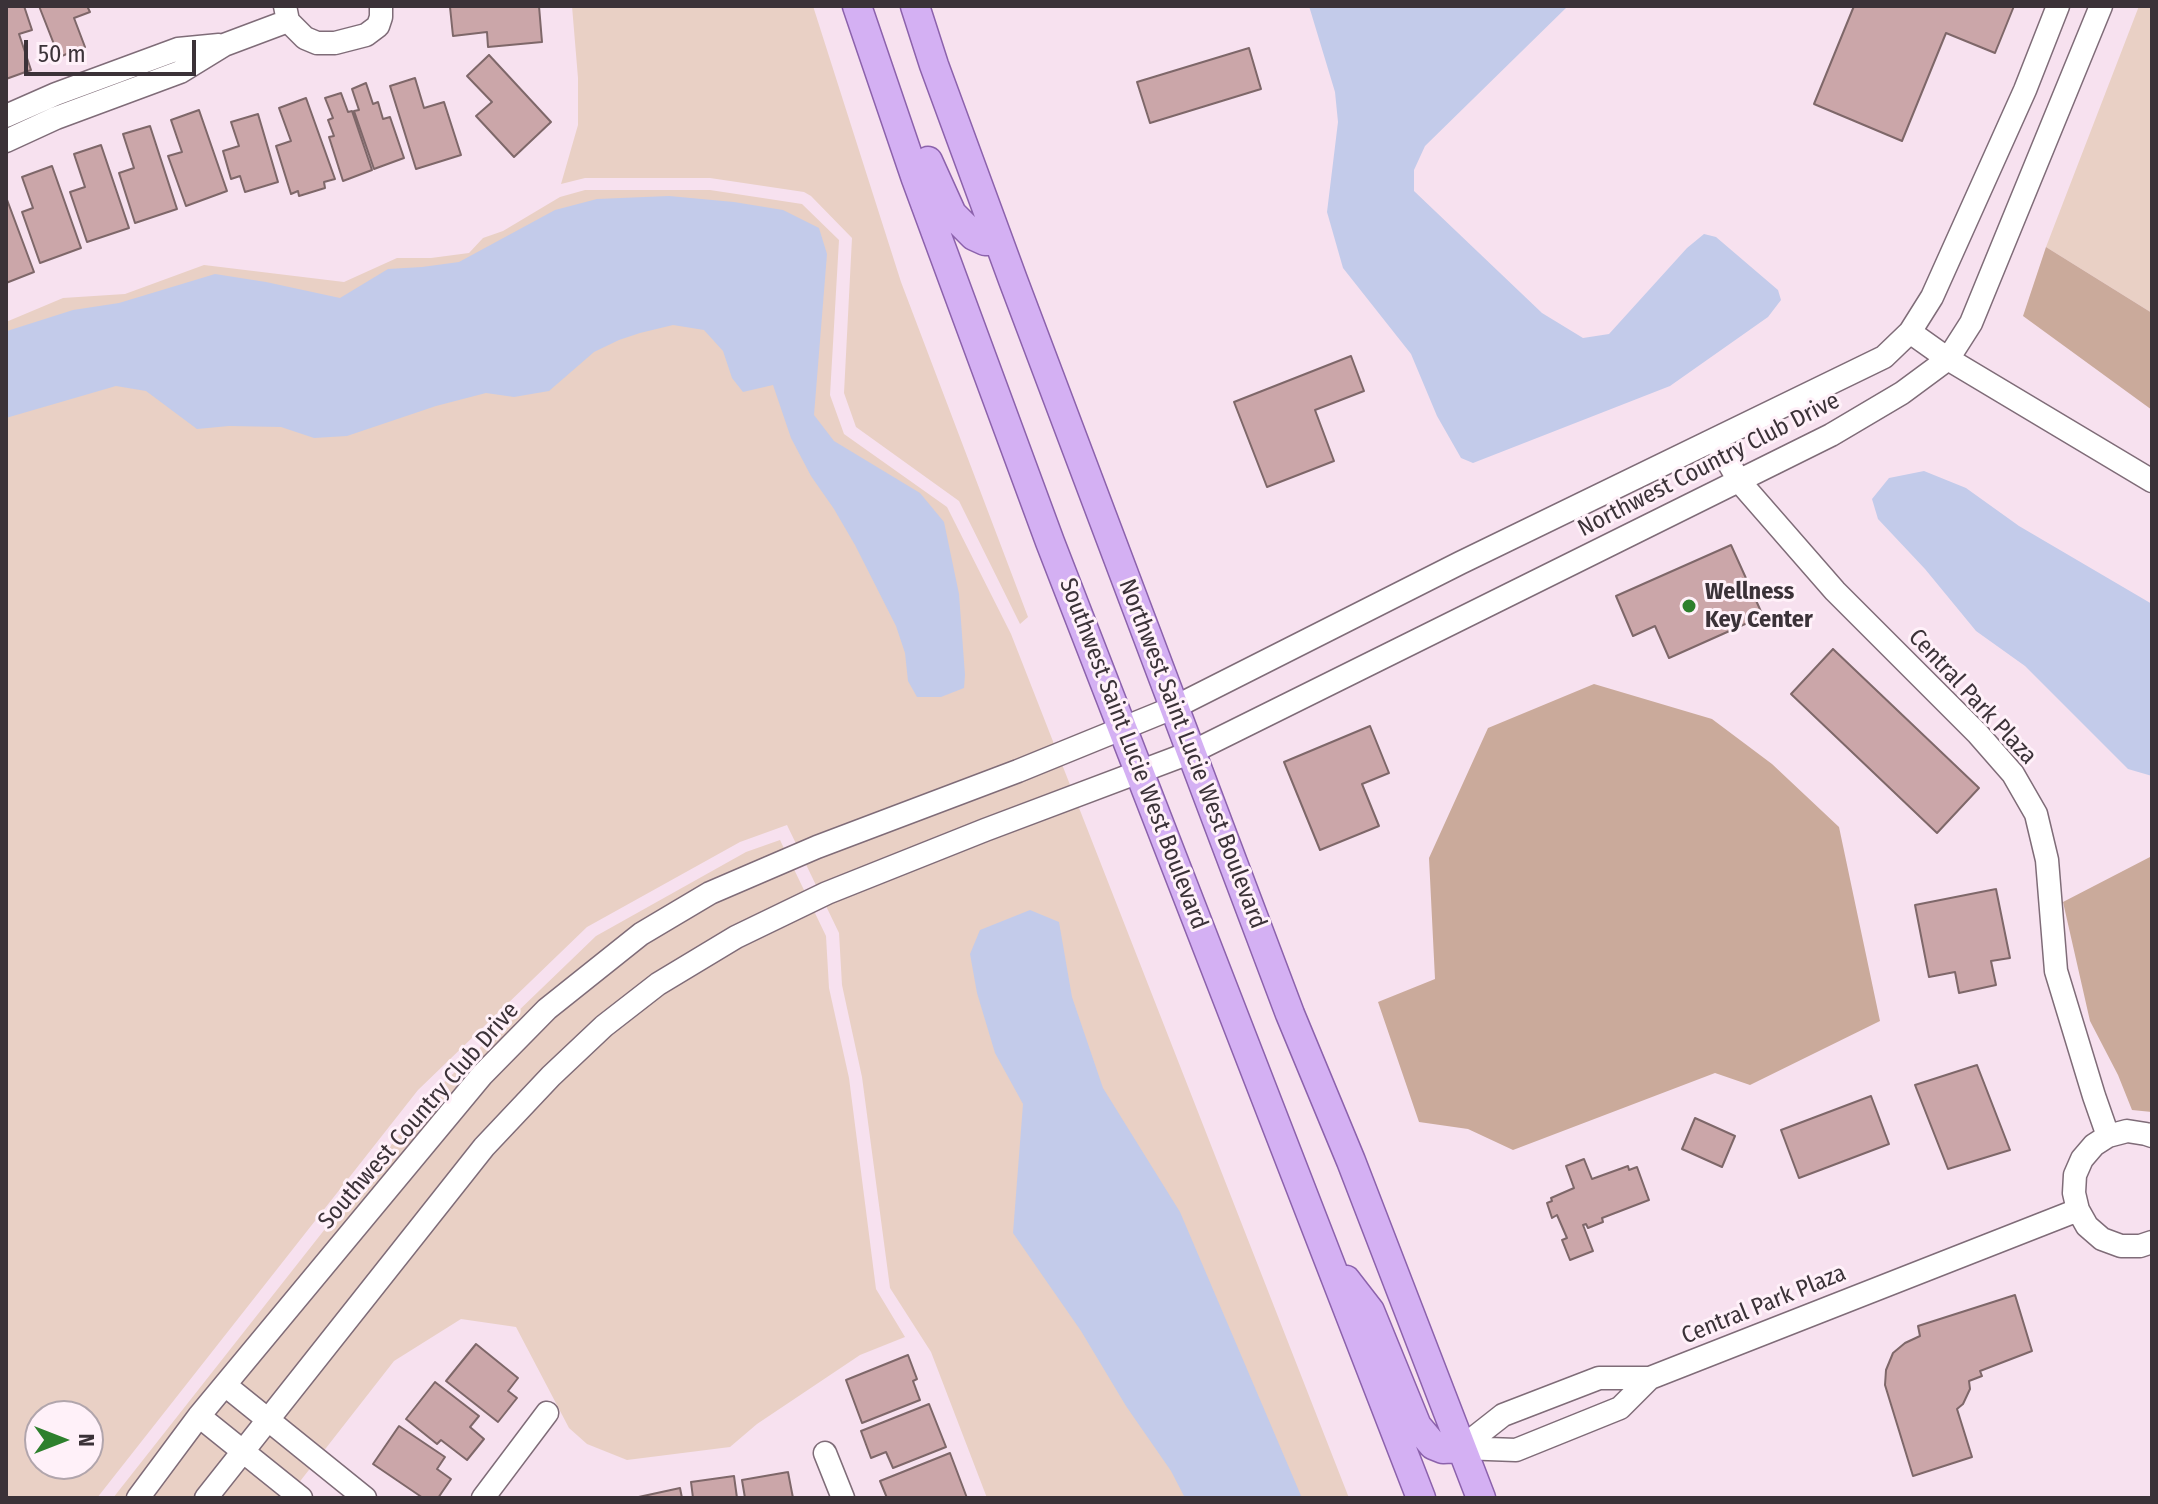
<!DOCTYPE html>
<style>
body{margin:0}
#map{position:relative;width:2158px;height:1504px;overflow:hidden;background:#f7e1ef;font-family:"Fira Sans Condensed",sans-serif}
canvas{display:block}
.frame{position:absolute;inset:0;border:8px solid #3b3238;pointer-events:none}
.north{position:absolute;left:24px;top:1400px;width:80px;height:80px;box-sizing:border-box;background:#fff1f9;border:2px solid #b1a5ac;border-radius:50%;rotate:90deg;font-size:22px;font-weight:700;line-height:32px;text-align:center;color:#3b3238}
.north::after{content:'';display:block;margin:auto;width:28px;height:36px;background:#2e802d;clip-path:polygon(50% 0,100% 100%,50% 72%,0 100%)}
.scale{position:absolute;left:24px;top:40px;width:172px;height:36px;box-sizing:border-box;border:4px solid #3b3238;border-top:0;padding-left:10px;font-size:24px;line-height:28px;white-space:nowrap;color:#3b3238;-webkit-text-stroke:6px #fff1f9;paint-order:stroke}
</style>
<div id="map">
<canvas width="2158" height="1504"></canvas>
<div class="frame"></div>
<div class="north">N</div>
<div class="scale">50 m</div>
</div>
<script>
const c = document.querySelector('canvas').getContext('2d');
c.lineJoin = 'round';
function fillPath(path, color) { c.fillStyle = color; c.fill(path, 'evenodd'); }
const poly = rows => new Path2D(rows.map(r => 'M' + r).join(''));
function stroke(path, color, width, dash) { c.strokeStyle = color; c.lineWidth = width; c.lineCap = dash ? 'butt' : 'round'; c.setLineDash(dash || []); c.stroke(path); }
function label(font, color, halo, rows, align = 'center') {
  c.font = font + ' "Fira Sans Condensed",sans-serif'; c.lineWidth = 6; c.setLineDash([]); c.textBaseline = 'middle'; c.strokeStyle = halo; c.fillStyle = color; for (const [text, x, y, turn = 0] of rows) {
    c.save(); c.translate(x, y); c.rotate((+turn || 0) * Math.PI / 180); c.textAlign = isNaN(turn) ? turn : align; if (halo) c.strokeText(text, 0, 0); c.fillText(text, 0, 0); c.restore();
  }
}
const green = poly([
 [572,6,813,6,901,282,1028,617,1020,624,959,501,856,427,844,393,852,238,811,196,804,192,710,178,585,178,561,184,578,125,578,78],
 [2139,6,2152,6,2152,313,2046,247],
 [585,190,710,190,802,204,839,240,830,395,844,434,947,507,1011,634,1349,1498,987,1498,931,1352,890,1288,862,1077,842,985,839,933,787,825,740,842,587,927,418,1090,97,1498,6,1498,6,322,63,298,125,294,204,265,344,282,397,258,431,258,469,253,483,238,503,231,560,197],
 [40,1416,88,1416,88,1464,40,1464],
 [780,840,826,936,829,988,849,1078,876,1289,905,1337,860,1355,757,1424,730,1447,627,1460,587,1444,569,1428,516,1327,461,1319,394,1361,287,1498,113,1498,429,1097,596,936,746,852]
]);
const forest = poly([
 [2046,247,2152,313,2152,410,2023,316],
 [1594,684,1712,719,1772,764,1839,827,1880,1021,1750,1085,1715,1073,1513,1150,1468,1129,1419,1122,1378,1002,1435,979,1429,858,1488,728],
 [2150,857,2152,859,2152,1112,2132,1110,2118,1075,2090,1021,2063,902]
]);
const water = poly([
 [1309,6,1568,6,1425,146,1414,170,1414,191,1542,313,1583,338,1609,334,1687,248,1704,234,1716,237,1778,290,1781,300,1768,317,1670,386,1473,463,1461,458,1437,416,1411,354,1343,268,1327,212,1338,122,1335,92],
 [669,196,734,202,783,210,819,228,827,254,814,415,834,441,920,493,944,522,959,594,965,675,964,688,941,697,917,697,908,681,905,653,896,626,855,545,834,509,811,476,791,438,773,385,743,392,732,378,723,351,704,330,673,325,640,333,619,340,594,352,549,391,514,397,486,393,436,406,347,436,314,438,281,427,229,426,197,429,146,391,116,386,6,418,7,331,73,310,119,303,215,274,266,282,340,298,388,269,422,267,459,262,555,210,597,199],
 [1924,471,1966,488,2019,526,2152,604,2152,776,2128,769,2025,666,1976,631,1925,569,1878,519,1872,499,1889,478],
 [1030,910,1059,922,1072,997,1103,1088,1180,1212,1302,1498,1185,1498,1171,1471,1126,1406,1081,1331,1013,1233,1023,1104,995,1053,977,993,970,954,980,930]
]);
const building = poly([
 [6,6,24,6,32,30,19,34,31,70,6,79,6,6],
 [39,6,87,6,90,12,74,18,85,47,59,57,39,6],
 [457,6,539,6,542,42,488,47,487,32,453,36,450,7,457,6],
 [1854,6,2014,6,1995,53,1946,33,1902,141,1814,104,1854,6],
 [1249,48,1261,89,1150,123,1137,82,1249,48],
 [489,55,551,122,514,157,476,116,492,102,467,76,489,55],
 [415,78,424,108,444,102,461,155,416,169,390,86,415,78],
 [366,83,373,104,378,102,383,119,390,117,404,158,374,169,354,111,359,110,352,89,366,83],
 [341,93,348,112,352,111,372,170,343,181,329,137,334,136,328,120,333,118,325,98,341,93],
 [306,98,335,179,324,182,325,188,299,196,298,191,291,194,276,146,291,141,279,108,306,98],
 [199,110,227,191,186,206,168,156,182,152,171,120,199,110],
 [258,114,278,182,245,192,240,176,231,179,223,151,239,146,231,122,258,114],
 [150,126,177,209,135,223,119,173,134,168,123,134,150,126],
 [101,145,129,228,87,242,70,192,85,187,74,154,101,145],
 [52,166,81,248,40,263,22,212,33,208,22,177,52,166],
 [6,197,34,272,6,283,6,197],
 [1351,356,1364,391,1315,410,1334,461,1267,487,1234,402,1351,356],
 [1731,545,1763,616,1669,658,1655,626,1633,636,1616,596,1731,545],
 [1833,649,1979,788,1937,833,1791,694,1833,649],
 [1370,726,1389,773,1362,784,1379,826,1320,850,1284,762,1370,726],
 [1996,889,2010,958,1991,961,1996,985,1959,993,1955,972,1929,977,1915,905,1996,889],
 [1977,1065,2010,1150,1948,1169,1915,1085,1977,1065],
 [1871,1096,1889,1144,1799,1178,1781,1130,1871,1096],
 [1695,1118,1735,1136,1722,1167,1682,1149,1695,1118],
 [1584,1159,1592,1179,1628,1166,1629,1170,1637,1167,1649,1200,1602,1218,1603,1222,1588,1228,1586,1224,1583,1225,1593,1251,1570,1260,1562,1240,1567,1238,1557,1215,1552,1218,1547,1203,1552,1201,1551,1198,1574,1188,1566,1166,1584,1159],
 [2015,1295,2032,1351,1980,1371,1982,1376,1969,1381,1970,1389,1963,1404,1957,1409,1972,1457,1913,1476,1885,1385,1886,1370,1893,1353,1905,1343,1920,1336,1918,1326,2015,1295],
 [476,1344,518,1378,508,1391,517,1398,498,1422,446,1381,476,1344],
 [908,1355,917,1379,913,1381,920,1400,862,1423,846,1380,908,1355],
 [435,1382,479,1416,470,1427,484,1439,467,1460,441,1440,437,1444,406,1419,435,1382],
 [929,1404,946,1447,893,1468,886,1452,871,1458,861,1431,929,1404],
 [399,1426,445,1457,437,1469,451,1479,438,1498,423,1498,373,1464,399,1426],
 [950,1453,967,1498,887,1498,880,1481,950,1453],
 [788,1472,793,1498,745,1498,742,1480,788,1472],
 [734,1476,737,1498,693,1498,691,1482,734,1476],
 [680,1488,682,1498,634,1498,680,1488]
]);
const minor = poly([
 [285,6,288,21,305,38,317,43,335,43,366,35,378,26,381,17,381,6],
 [6,116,56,94,178,49,219,45],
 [6,141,56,118,180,72,224,45,288,21],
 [1910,332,1948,359,2152,481],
 [1715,439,1739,481,1835,591,1978,734,2013,774,2036,814,2047,860,2056,971,2094,1096,2108,1136],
 [2152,1136,2146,1134,2127,1131,2108,1136,2094,1145,2082,1159,2075,1175,2074,1193,2078,1210,2087,1226,2102,1239,2121,1246,2140,1246,2152,1242],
 [225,1385,365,1498],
 [199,1416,301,1498],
 [1461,1448,1503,1415,1599,1378,1650,1378,2078,1210],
 [1461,1448,1516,1450,1620,1408,1650,1378],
 [825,1453,843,1498],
 [138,1498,199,1416,482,1075,547,1009,641,934,710,893,817,847,1018,771,1175,707,1460,563,1884,357,1910,332,1932,297,2025,90,2058,6],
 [206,1498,484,1147,551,1076,604,1026,658,984,736,937,827,893,985,830,1192,752,1831,435,1902,393,1948,359,1971,323,2101,6],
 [483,1498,547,1413]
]);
const major = poly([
 [857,6,916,179,1050,542,1421,1498],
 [915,6,934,65,1013,280,1290,1014,1351,1161,1481,1498],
 [928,161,952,214,974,236,985,241,998,241],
 [1346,1280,1370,1311,1417,1426,1433,1445,1443,1449,1461,1448]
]);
const markers = [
 [1689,606,8,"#2e802d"]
];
const streetNames = [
 ["Northwest Country Club Drive",1709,465,-27],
 ["Central Park Plaza",1972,697,47],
 ["Southwest Saint Lucie West Boulevard",1133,754,69],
 ["Northwest Saint Lucie West Boulevard",1192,754,69],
 ["Southwest Country Club Drive",419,1116,-49],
 ["Central Park Plaza",1764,1305,-22]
];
const poiNames = [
 ["Wellness",1705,592],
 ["Key Center",1705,620]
];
fillPath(green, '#e9d0c5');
fillPath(forest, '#caaa9b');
fillPath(water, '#c3cbea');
fillPath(building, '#cba6a9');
stroke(building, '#7e6769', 2);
stroke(minor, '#7f6c78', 25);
stroke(major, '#8c62ac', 31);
stroke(minor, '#fff', 22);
stroke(major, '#d4b0f3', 28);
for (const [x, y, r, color] of markers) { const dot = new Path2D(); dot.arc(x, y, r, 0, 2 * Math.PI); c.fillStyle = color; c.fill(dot); stroke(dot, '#fff1f9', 3); }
label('24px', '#3b3238', '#fff1f9', streetNames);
label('bold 24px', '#3b3238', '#fff1f9', poiNames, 'left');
</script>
